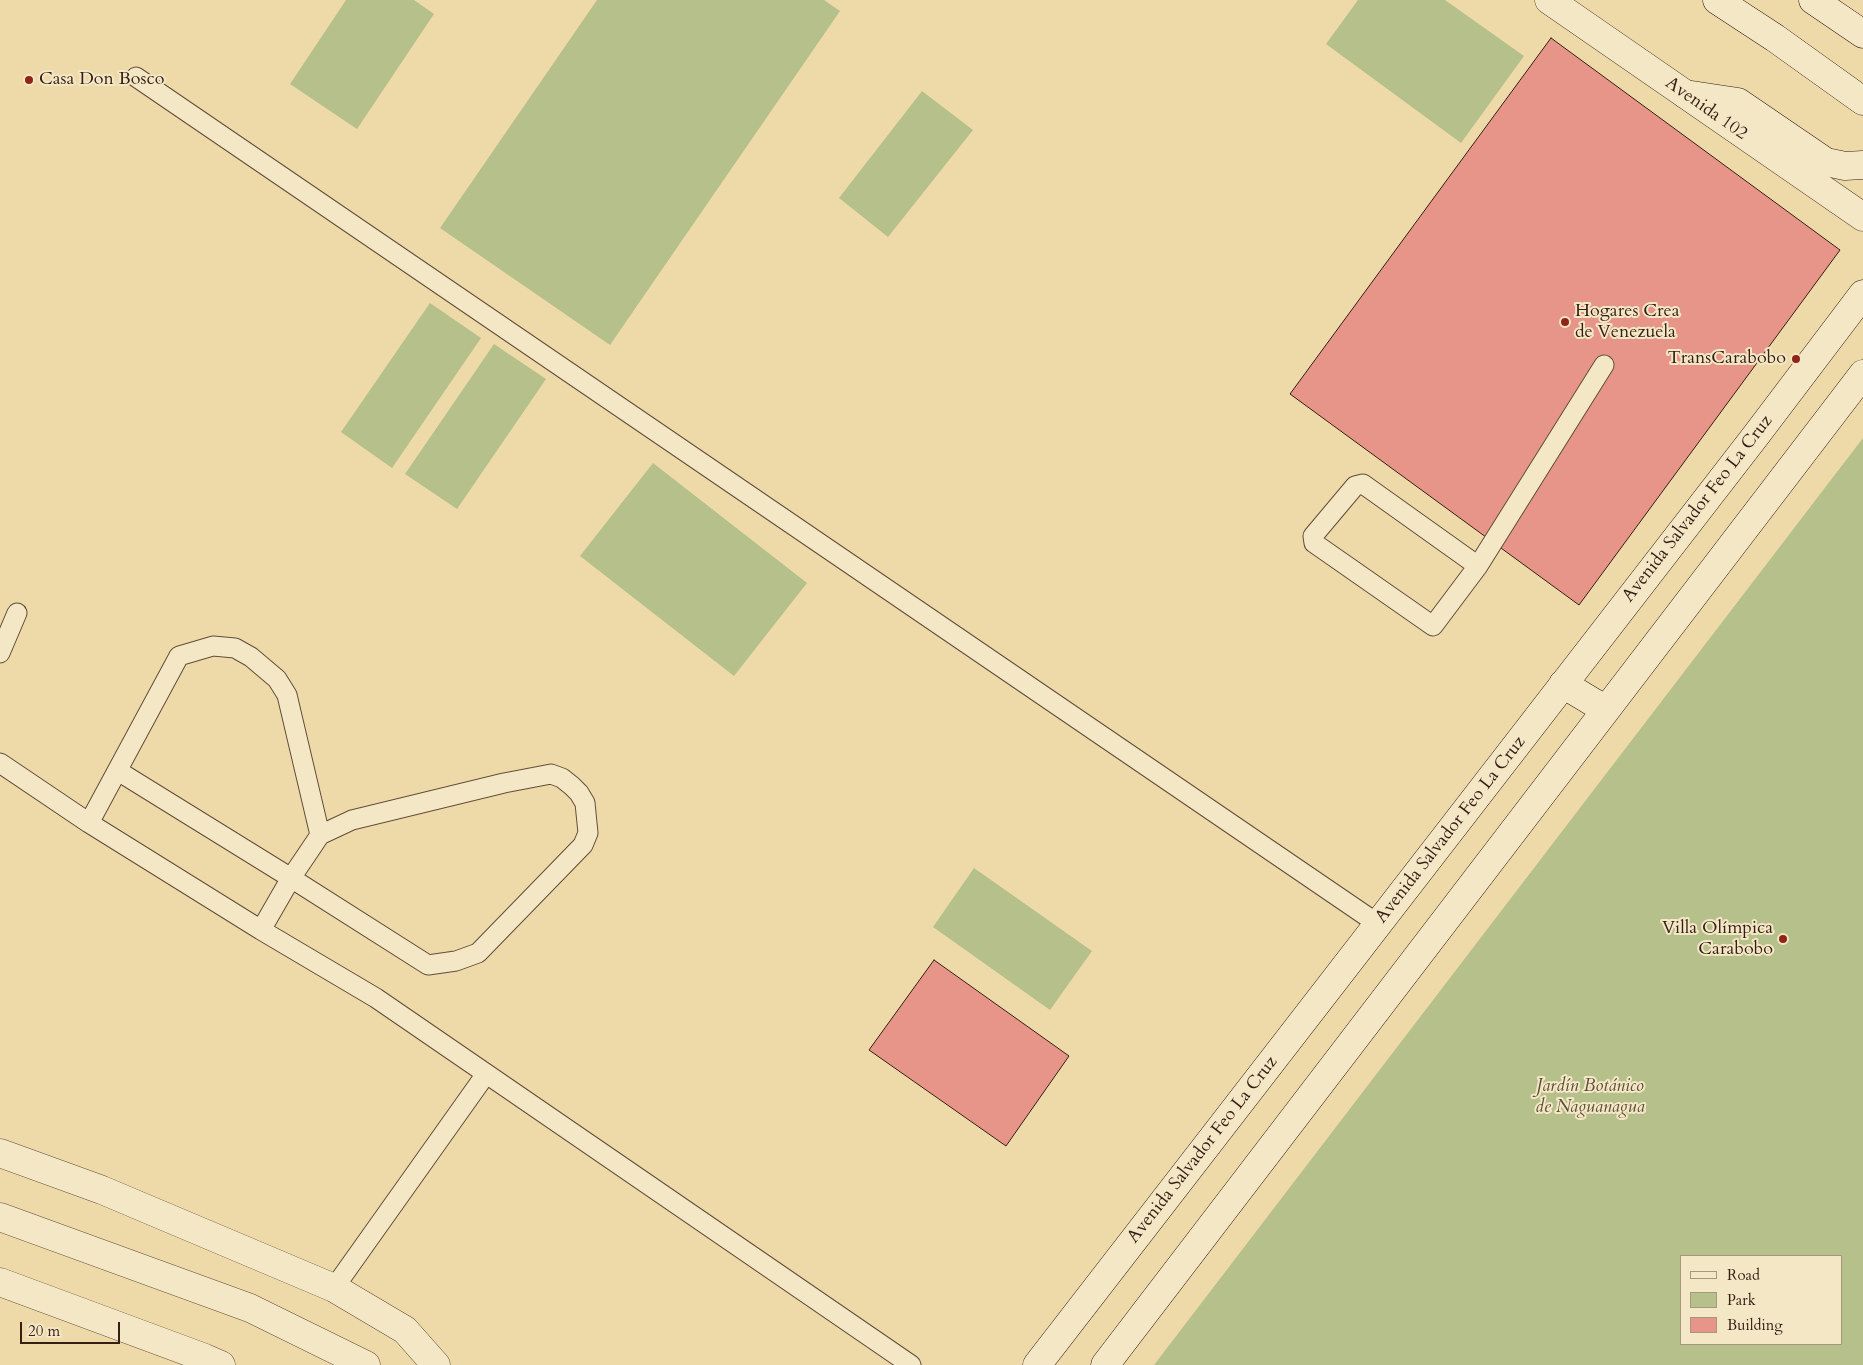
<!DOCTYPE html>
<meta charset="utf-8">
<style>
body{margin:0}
#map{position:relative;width:1863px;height:1365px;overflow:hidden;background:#eedaa8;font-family:Cardo,serif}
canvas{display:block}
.legend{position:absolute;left:1680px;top:1255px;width:162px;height:90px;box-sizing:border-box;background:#f4e7c6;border:1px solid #a8977f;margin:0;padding:6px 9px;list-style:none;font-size:15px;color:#351e14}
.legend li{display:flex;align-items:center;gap:10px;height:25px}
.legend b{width:25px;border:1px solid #a8977f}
.scale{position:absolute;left:20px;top:1322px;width:100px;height:22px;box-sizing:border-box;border:2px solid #351e14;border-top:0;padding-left:6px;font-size:15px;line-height:18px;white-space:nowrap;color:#351e14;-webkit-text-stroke:4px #f4e7c6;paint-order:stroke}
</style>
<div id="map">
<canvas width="1863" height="1365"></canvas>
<ul class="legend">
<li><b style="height:6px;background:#f4e7c6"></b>Road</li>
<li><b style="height:14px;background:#b6c08a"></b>Park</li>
<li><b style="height:14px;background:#e79588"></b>Building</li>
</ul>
<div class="scale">20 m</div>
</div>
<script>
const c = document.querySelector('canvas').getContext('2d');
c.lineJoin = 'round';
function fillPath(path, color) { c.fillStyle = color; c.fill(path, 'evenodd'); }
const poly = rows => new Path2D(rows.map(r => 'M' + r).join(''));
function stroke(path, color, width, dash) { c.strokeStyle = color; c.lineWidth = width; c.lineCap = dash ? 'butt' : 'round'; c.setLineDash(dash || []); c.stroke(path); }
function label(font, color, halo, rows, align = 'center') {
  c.font = font + ' Cardo,serif'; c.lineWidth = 4; c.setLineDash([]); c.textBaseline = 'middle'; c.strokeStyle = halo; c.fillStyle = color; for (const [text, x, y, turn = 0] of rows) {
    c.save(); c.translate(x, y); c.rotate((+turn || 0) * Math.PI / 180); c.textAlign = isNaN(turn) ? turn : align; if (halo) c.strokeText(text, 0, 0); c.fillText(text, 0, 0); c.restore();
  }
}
const green = poly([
 [346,0,414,0,434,14,357,129,290,84],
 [597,0,824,0,840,11,610,345,440,228],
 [1358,0,1445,0,1524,56,1461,143,1326,44],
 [922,91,973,130,888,237,839,198],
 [430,303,481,338,392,468,341,432],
 [494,344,546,379,457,509,405,474],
 [1863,438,1863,1365,1154,1365,1560,834],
 [1682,1256,1842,1256,1842,1344,1682,1344],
 [653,463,807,583,734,676,580,556],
 [974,868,1092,951,1050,1010,933,927]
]);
const building = poly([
 [1551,38,1840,250,1579,605,1290,394,1551,38],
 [934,960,1069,1056,1006,1146,869,1050,934,960]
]);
const lane = poly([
 [136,77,1378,924],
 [1478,566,1363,484,1355,486,1313,536,1314,543,1433,626,1478,566,1604,365],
 [0,653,17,613],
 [0,763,89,823,261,930,376,998,911,1365],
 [118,771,291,878,428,965,456,961,478,953,583,845,588,833,585,803,579,793,572,786,562,778,551,774,504,783,352,820,320,835,291,878,261,930],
 [89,823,179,656,213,646,235,648,251,657,277,679,287,695,320,835],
 [334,1288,486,1074]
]);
const street = poly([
 [1549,0,1863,217],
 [0,1153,102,1190,334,1288,405,1330,436,1365],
 [0,1217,250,1308,366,1365],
 [0,1282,205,1358,221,1365]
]);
const secondary = poly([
 [1717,0,1775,38,1863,101],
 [1813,0,1863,34],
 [1685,94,1738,102,1826,162,1845,166,1863,165],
 [1563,684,1606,710],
 [1037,1365,1757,434,1863,294],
 [1105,1365,1863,374]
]);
const markers = [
 [29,80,5,"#8f2418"],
 [1565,322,5,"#8f2418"],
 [1796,359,5,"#8f2418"],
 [1783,939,5,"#8f2418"]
];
const poiNames = [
 ["Casa Don Bosco",39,80],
 ["Hogares Crea",1575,312],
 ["de Venezuela",1575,333],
 ["TransCarabobo",1786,359,"right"],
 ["Villa Olímpica",1773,929,"right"],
 ["Carabobo",1773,950,"right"]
];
const streetNames = [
 ["Avenida 102",1706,109,35],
 ["Avenida Salvador Feo La Cruz",1698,509,-52],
 ["Avenida Salvador Feo La Cruz",1451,830,-52],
 ["Avenida Salvador Feo La Cruz",1203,1150,-52]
];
const parkNames = [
 ["Jardín Botánico",1590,1087],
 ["de Naguanagua",1590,1108]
];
fillPath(green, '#b6c08a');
fillPath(building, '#e79588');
stroke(building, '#351e14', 1);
stroke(lane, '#634d39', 21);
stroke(street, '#634d39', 29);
stroke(secondary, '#351e14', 29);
stroke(lane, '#f4e7c6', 19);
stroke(street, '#f4e7c6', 28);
stroke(secondary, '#f4e7c6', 28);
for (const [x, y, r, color] of markers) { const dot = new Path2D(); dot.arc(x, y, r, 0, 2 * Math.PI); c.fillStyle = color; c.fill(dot); stroke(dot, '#f4e7c6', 2); }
label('18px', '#351e14', '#f4e7c6', poiNames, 'left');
label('18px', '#351e14', '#f4e7c6', streetNames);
label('italic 18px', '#5c4f37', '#f4e7c6', parkNames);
</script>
